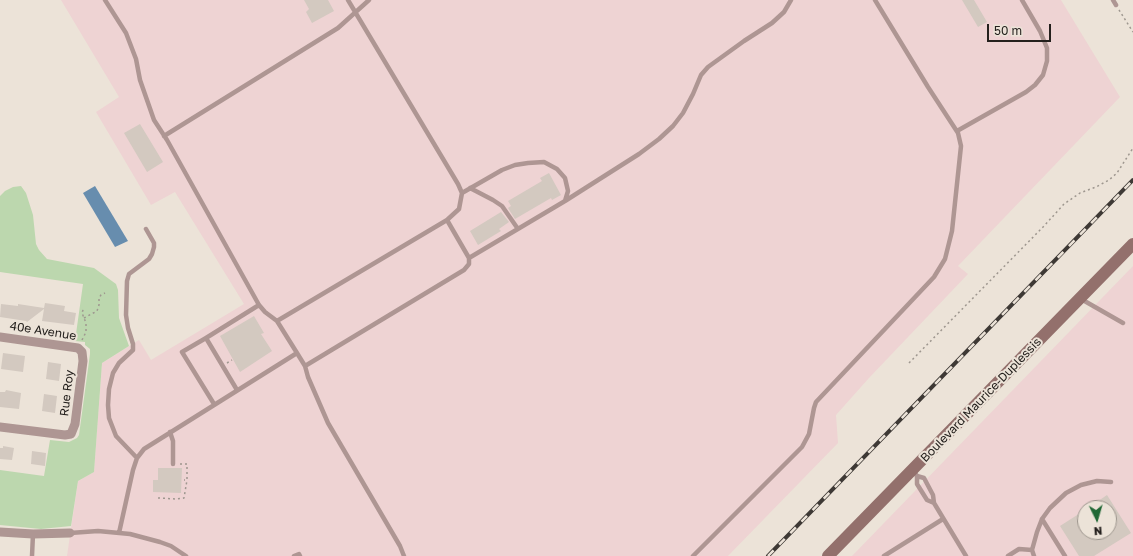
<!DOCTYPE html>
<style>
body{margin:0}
#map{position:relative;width:1133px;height:556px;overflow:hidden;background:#ece3d8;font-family:"Golos Text",sans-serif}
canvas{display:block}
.north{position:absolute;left:1077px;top:500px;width:40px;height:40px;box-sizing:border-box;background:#ece3d8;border:1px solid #9c958d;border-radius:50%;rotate:175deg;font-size:11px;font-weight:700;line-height:16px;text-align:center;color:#24201d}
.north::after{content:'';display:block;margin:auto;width:14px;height:18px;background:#206835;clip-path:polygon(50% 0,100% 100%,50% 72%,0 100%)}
.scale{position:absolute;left:987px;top:24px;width:64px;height:18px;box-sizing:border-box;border:2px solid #24201d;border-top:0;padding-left:5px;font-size:12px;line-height:14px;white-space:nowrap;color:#24201d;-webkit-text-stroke:3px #ece3d8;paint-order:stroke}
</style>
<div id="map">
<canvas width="1133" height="556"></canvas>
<div class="north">N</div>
<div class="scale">50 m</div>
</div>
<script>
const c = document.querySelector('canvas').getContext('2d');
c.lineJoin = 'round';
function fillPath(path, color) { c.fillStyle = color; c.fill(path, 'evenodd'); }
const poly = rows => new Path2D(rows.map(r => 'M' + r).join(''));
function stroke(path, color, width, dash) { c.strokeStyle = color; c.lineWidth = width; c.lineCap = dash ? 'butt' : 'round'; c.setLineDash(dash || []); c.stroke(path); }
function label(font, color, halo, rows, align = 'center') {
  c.font = font + ' "Golos Text",sans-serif'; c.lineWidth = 4; c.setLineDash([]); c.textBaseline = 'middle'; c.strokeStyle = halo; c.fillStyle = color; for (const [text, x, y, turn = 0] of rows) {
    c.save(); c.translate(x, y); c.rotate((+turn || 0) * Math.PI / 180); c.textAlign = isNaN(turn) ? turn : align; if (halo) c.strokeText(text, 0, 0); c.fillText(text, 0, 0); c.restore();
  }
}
const industrial = poly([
 [61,0,1061,0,1120,97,958,266,968,274,869,378,836,415,838,443,728,556,67,556,78,481,94,472,102,363,139,340,151,360,244,304,175,192,151,205,96,112,119,97],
 [1133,266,1133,556,852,556],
 [1085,508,1109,508,1109,532,1085,532]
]);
const green = poly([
 [21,186,26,193,33,215,36,244,39,250,47,259,94,268,116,284,118,290,119,318,129,346,102,363,94,472,78,481,71,526,41,529,0,525,0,470,44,476,50,440,69,442,77,438,79,435,90,354,90,349,85,345,85,342,75,341,83,284,0,272,0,196,5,191,13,187]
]);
const water = poly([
 [95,186,128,241,115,247,83,193]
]);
const building = poly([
 [304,0,328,0,334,11,312,23,306,12,309,9],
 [962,0,974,0,987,22,978,27],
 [140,124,163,162,147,172,124,133],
 [549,173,561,195,552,200,551,198,515,219,508,208,511,206,508,201,542,181,540,178],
 [501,212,509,222,499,229,501,231,478,245,470,231],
 [45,303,65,306,64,311,76,313,74,325,42,321,44,309,27,322,26,321,0,317,1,304,18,306,18,304,44,308],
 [254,316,264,333,261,334,272,351,240,372,220,336],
 [3,353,25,356,23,372,1,369],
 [48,362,61,364,59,381,46,379],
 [6,390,21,393,19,409,0,407,0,392,5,392],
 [44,394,57,396,55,413,42,411],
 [3,446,14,448,12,460,0,459,0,448,3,448],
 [32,451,46,453,45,466,31,464],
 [158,468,182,468,181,493,153,492,153,480,158,480],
 [1107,495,1131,533,1094,556,1079,556,1060,526,1085,510,1085,532,1109,532,1109,508,1088,508]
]);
const path = poly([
 [1119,10,1133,32],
 [84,318,97,311,99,305,99,298,101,295,105,293],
 [82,340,86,332,86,323,82,313,84,307],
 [227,363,232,360],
 [909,363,1044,226,1064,204,1080,193,1096,187,1109,180,1117,173,1133,148],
 [180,464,187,464,187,480,184,480],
 [158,498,177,499,184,498,187,480]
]);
const lane = poly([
 [105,0,126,33,136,59,140,80,154,120,167,140,259,305,265,312,277,321,297,353,144,449,137,458,133,470,119,533],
 [348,0,458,184,462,193,459,209,447,220],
 [1113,0,1116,5],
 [957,131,1026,92,1035,85,1043,75,1047,61,1047,48,1040,31,1022,0],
 [164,136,338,28,369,0],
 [470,188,493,200,502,206,518,229],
 [462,193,502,170,515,165,528,163,544,162,557,169,565,178,568,191,565,201],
 [1081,299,1123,323],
 [277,321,447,220,469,258,565,201,639,154,659,139,673,126,683,113,693,94,701,75,708,67,744,41,772,23,784,12,791,0],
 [206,338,182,352,214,404],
 [297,353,305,366,308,377,328,423,400,546,404,556],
 [305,366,464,270,469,264,469,258],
 [237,390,206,338,259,305],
 [170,432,173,441,173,464],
 [137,458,116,436,109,418,108,405,109,389,113,373,119,363,133,350,133,344,128,328,126,315,127,281,129,274,149,259,152,254,154,247,154,243,146,229],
 [913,470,917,476,917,484,927,500,934,503,933,495,924,478,917,476],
 [934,503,966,556],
 [1042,519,1065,556],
 [70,533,98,531,130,534,160,542,171,546,186,556],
 [1032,550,1037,532,1042,519,1050,508,1066,493,1081,485,1097,481,1111,482],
 [32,556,33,534],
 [294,556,299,554,300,556],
 [693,556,802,447,809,434,814,408,816,402,934,277,945,259,952,231,961,146,958,133,928,87,875,0],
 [884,556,943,519],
 [1008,556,1019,549,1032,550,1034,556]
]);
const street = poly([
 [0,337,78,348,82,352,83,361,75,424,71,434,65,435,0,427],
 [0,532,33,534,70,533]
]);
const secondary = poly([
 [828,556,1133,244]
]);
const rail = poly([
 [768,556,1133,180]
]);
const streetNames = [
 ["40e Avenue",43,331,9],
 ["Rue Roy",67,393,-83],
 ["Boulevard Maurice-Duplessis",981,400,-46]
];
fillPath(industrial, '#eed3d3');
fillPath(green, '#bcd7ae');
fillPath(water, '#678dae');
fillPath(building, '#d3c9c0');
stroke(path, '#9e978f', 1.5, [2, 3]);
stroke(lane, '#ae9693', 4.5);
stroke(street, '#ae9693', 9);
stroke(secondary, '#93706c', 12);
stroke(rail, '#3e3935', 4);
stroke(rail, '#ece3d8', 2.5, [8]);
label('12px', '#24201d', '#ece3d8', streetNames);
</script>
